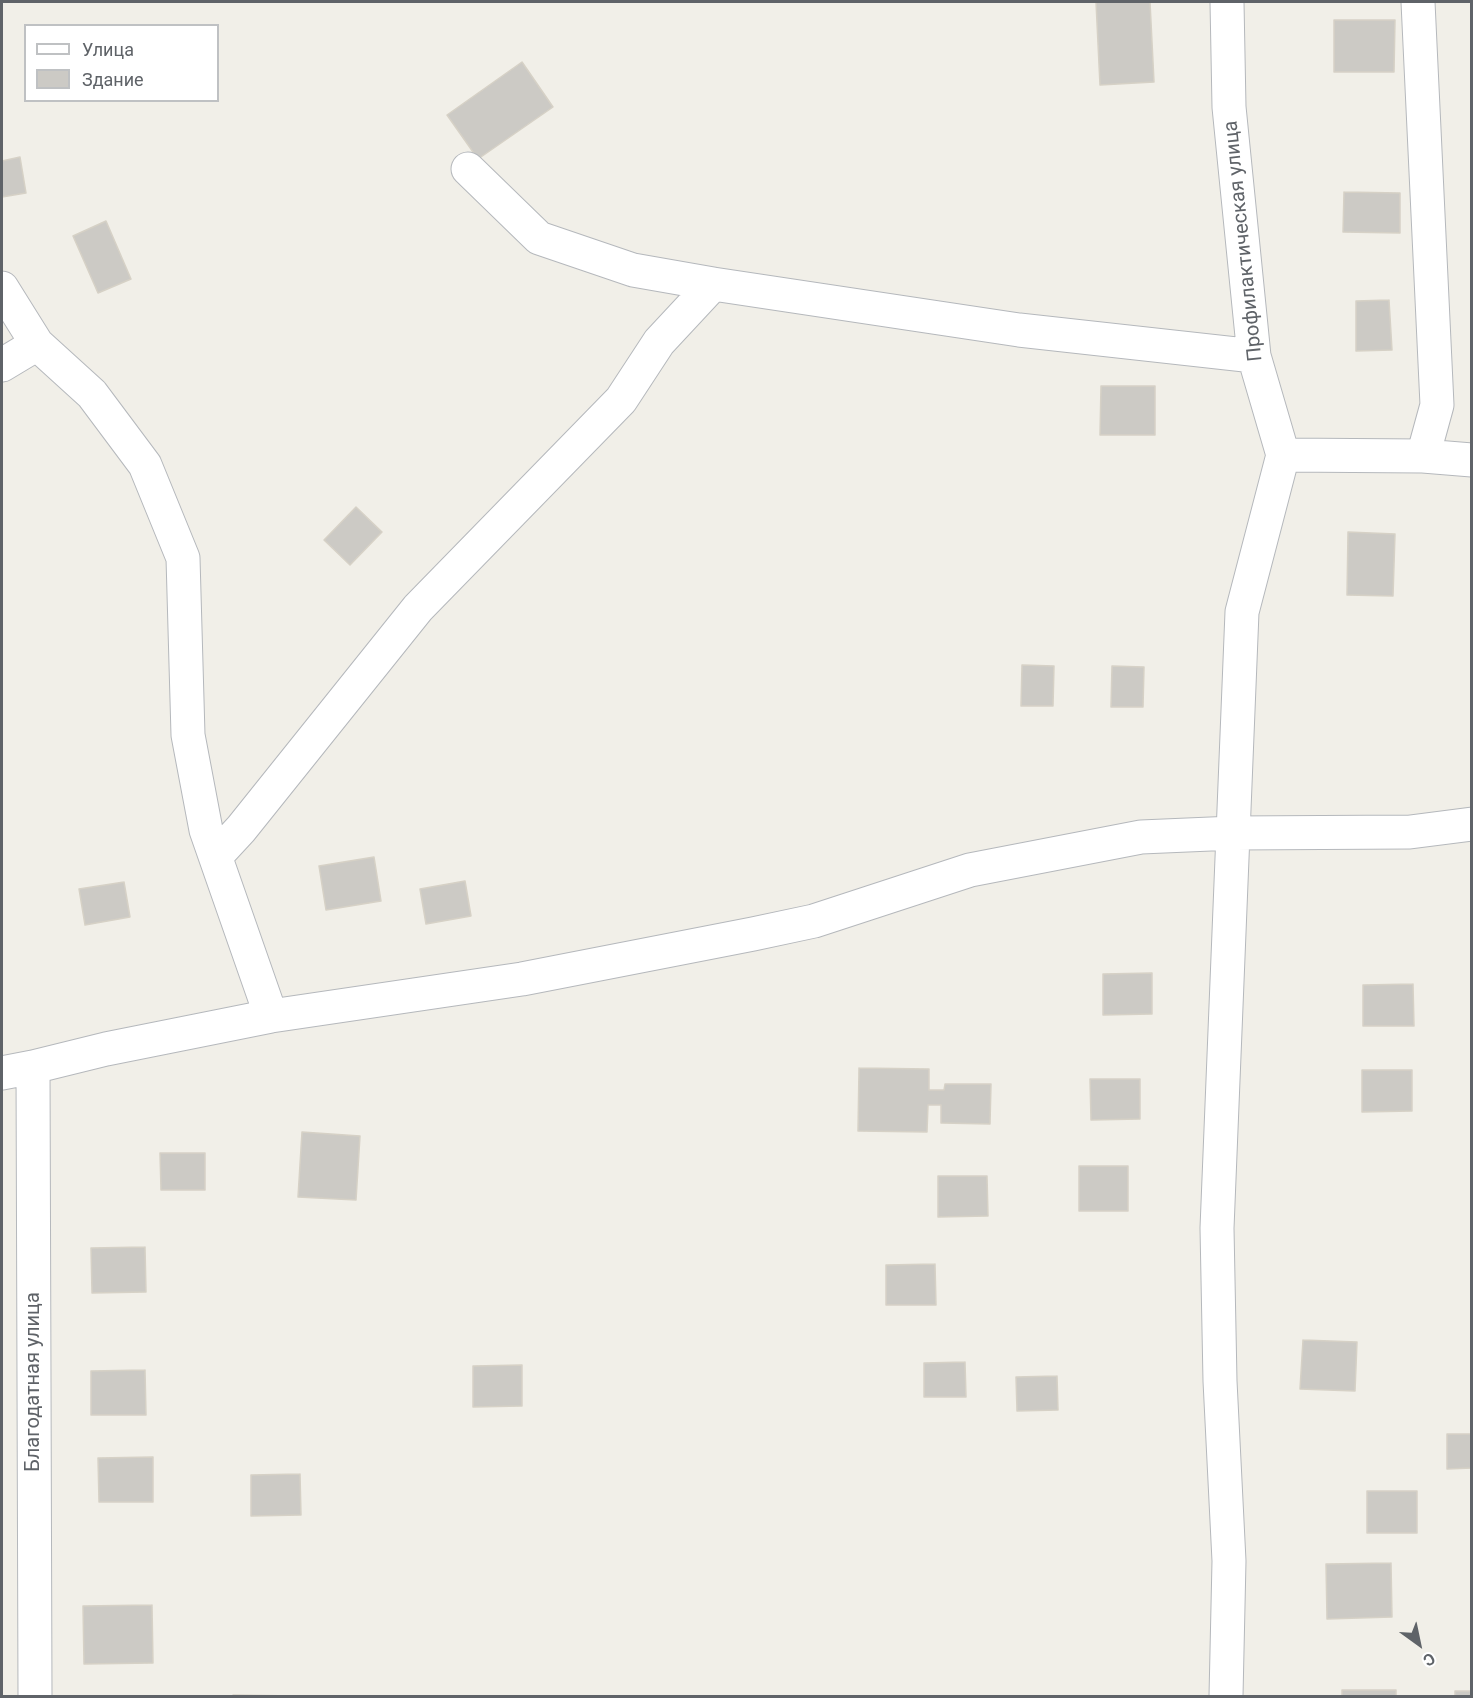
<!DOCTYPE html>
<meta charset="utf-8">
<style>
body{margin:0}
#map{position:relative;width:1473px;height:1698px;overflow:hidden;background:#f1efe8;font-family:Roboto,sans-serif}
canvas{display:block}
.frame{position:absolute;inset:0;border:3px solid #5f6368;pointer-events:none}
.legend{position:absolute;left:24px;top:24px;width:195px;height:78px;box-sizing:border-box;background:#fff;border:2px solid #bfc1c3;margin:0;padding:8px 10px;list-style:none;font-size:18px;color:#5f6368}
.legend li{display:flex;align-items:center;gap:12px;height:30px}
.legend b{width:30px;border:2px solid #bfc1c3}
.north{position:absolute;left:1389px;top:1614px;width:60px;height:60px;-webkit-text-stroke:4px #fff;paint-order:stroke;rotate:147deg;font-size:16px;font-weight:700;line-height:24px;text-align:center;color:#5f6368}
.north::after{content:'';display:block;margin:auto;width:21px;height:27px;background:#5f6368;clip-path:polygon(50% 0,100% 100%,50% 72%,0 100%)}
</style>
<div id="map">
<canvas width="1473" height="1698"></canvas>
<div class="frame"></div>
<ul class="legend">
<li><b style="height:8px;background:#fff"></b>Улица</li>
<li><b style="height:16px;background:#cccac5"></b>Здание</li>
</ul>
<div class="north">С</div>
</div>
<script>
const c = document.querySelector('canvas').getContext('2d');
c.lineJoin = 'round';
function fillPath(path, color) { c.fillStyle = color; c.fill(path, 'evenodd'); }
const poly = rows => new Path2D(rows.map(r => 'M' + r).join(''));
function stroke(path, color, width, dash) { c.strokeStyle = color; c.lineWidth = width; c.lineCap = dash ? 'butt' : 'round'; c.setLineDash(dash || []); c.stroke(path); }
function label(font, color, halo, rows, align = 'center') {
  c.font = font + ' Roboto,sans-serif'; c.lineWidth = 4.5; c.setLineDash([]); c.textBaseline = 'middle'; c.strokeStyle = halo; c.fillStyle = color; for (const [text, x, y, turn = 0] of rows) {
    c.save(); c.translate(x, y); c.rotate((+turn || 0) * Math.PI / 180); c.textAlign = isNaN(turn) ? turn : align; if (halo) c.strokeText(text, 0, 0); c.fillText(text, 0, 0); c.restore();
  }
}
const building = poly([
 [1096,2,1150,2,1154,82,1100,85,1096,2],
 [1334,20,1395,20,1394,72,1334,72,1334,20],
 [522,62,553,107,478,159,447,115,522,62],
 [20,157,26,193,2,197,2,161,20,157],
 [1344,192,1400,193,1400,233,1343,232,1344,192],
 [106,221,131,279,98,293,73,236,106,221],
 [1389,300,1392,350,1356,351,1356,301,1389,300],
 [1101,386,1155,386,1155,435,1100,435,1101,386],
 [356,507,382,532,350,565,324,540,356,507],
 [1348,532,1395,534,1393,596,1347,595,1348,532],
 [1022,665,1054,666,1053,706,1021,706,1022,665],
 [1112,666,1144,667,1143,707,1111,707,1112,666],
 [374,857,381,901,326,910,319,866,374,857],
 [465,881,471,916,426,924,420,889,465,881],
 [124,882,130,917,85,925,79,889,124,882],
 [1152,973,1152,1014,1103,1015,1103,974,1152,973],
 [1413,984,1414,1026,1363,1026,1363,985,1413,984],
 [859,1068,929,1069,929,1090,944,1090,945,1084,991,1084,990,1124,941,1123,941,1105,928,1105,927,1132,858,1131,859,1068],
 [1362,1070,1412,1070,1412,1111,1362,1112,1362,1070],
 [1090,1079,1140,1079,1140,1119,1091,1120,1090,1079],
 [302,1132,360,1136,356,1200,298,1197,302,1132],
 [160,1153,205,1153,205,1190,161,1190,160,1153],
 [1079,1166,1128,1166,1128,1211,1079,1211,1079,1166],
 [938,1176,987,1176,988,1216,938,1217,938,1176],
 [145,1247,146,1292,92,1293,91,1248,145,1247],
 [935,1264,936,1305,886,1305,886,1265,935,1264],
 [1303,1340,1357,1342,1355,1391,1300,1389,1303,1340],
 [965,1362,966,1397,924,1397,924,1363,965,1362],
 [522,1365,522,1406,473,1407,473,1366,522,1365],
 [145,1370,146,1415,91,1415,91,1371,145,1370],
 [1057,1376,1058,1410,1017,1411,1016,1377,1057,1376],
 [1447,1434,1472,1434,1472,1468,1447,1469,1447,1434],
 [153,1457,153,1502,99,1502,98,1458,153,1457],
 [300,1474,301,1515,251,1516,251,1475,300,1474],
 [1367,1491,1417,1491,1417,1533,1367,1533,1367,1491],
 [1391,1563,1392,1617,1327,1619,1326,1564,1391,1563],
 [152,1605,153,1663,84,1664,83,1606,152,1605],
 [1342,1690,1396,1690,1396,1696,1342,1696,1342,1690],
 [1455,1691,1472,1691,1472,1696,1455,1696,1455,1691],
 [233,1695,294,1696,233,1696,233,1695]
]);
const minor = poly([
 [1418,2,1437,405,1423,456],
 [468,169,539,238,633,270,713,284,1019,330,1254,356],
 [2,288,37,344,92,394,145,465,183,558,188,735,206,830,271,1016,522,979,753,934,814,921,970,870,1141,837,1234,833,1410,832,1472,824],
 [2,365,37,344],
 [1283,455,1423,456,1472,460],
 [216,856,241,829,418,608,621,400,659,342,713,284],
 [33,1067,35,1696],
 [2,1073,33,1067,106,1049,271,1016],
 [1226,1696,1229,1561,1220,1381,1217,1228,1242,612,1283,455,1254,356,1229,107,1227,2]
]);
const streetNames = [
 ["Профилактическая улица",1244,241,-96],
 ["Благодатная улица",34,1382,-90]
];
fillPath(building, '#cccac5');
stroke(building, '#d6d1c6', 1.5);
stroke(minor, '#b5b8bc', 35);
stroke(minor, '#fff', 33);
label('20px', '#5f6368', '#fff', streetNames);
</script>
